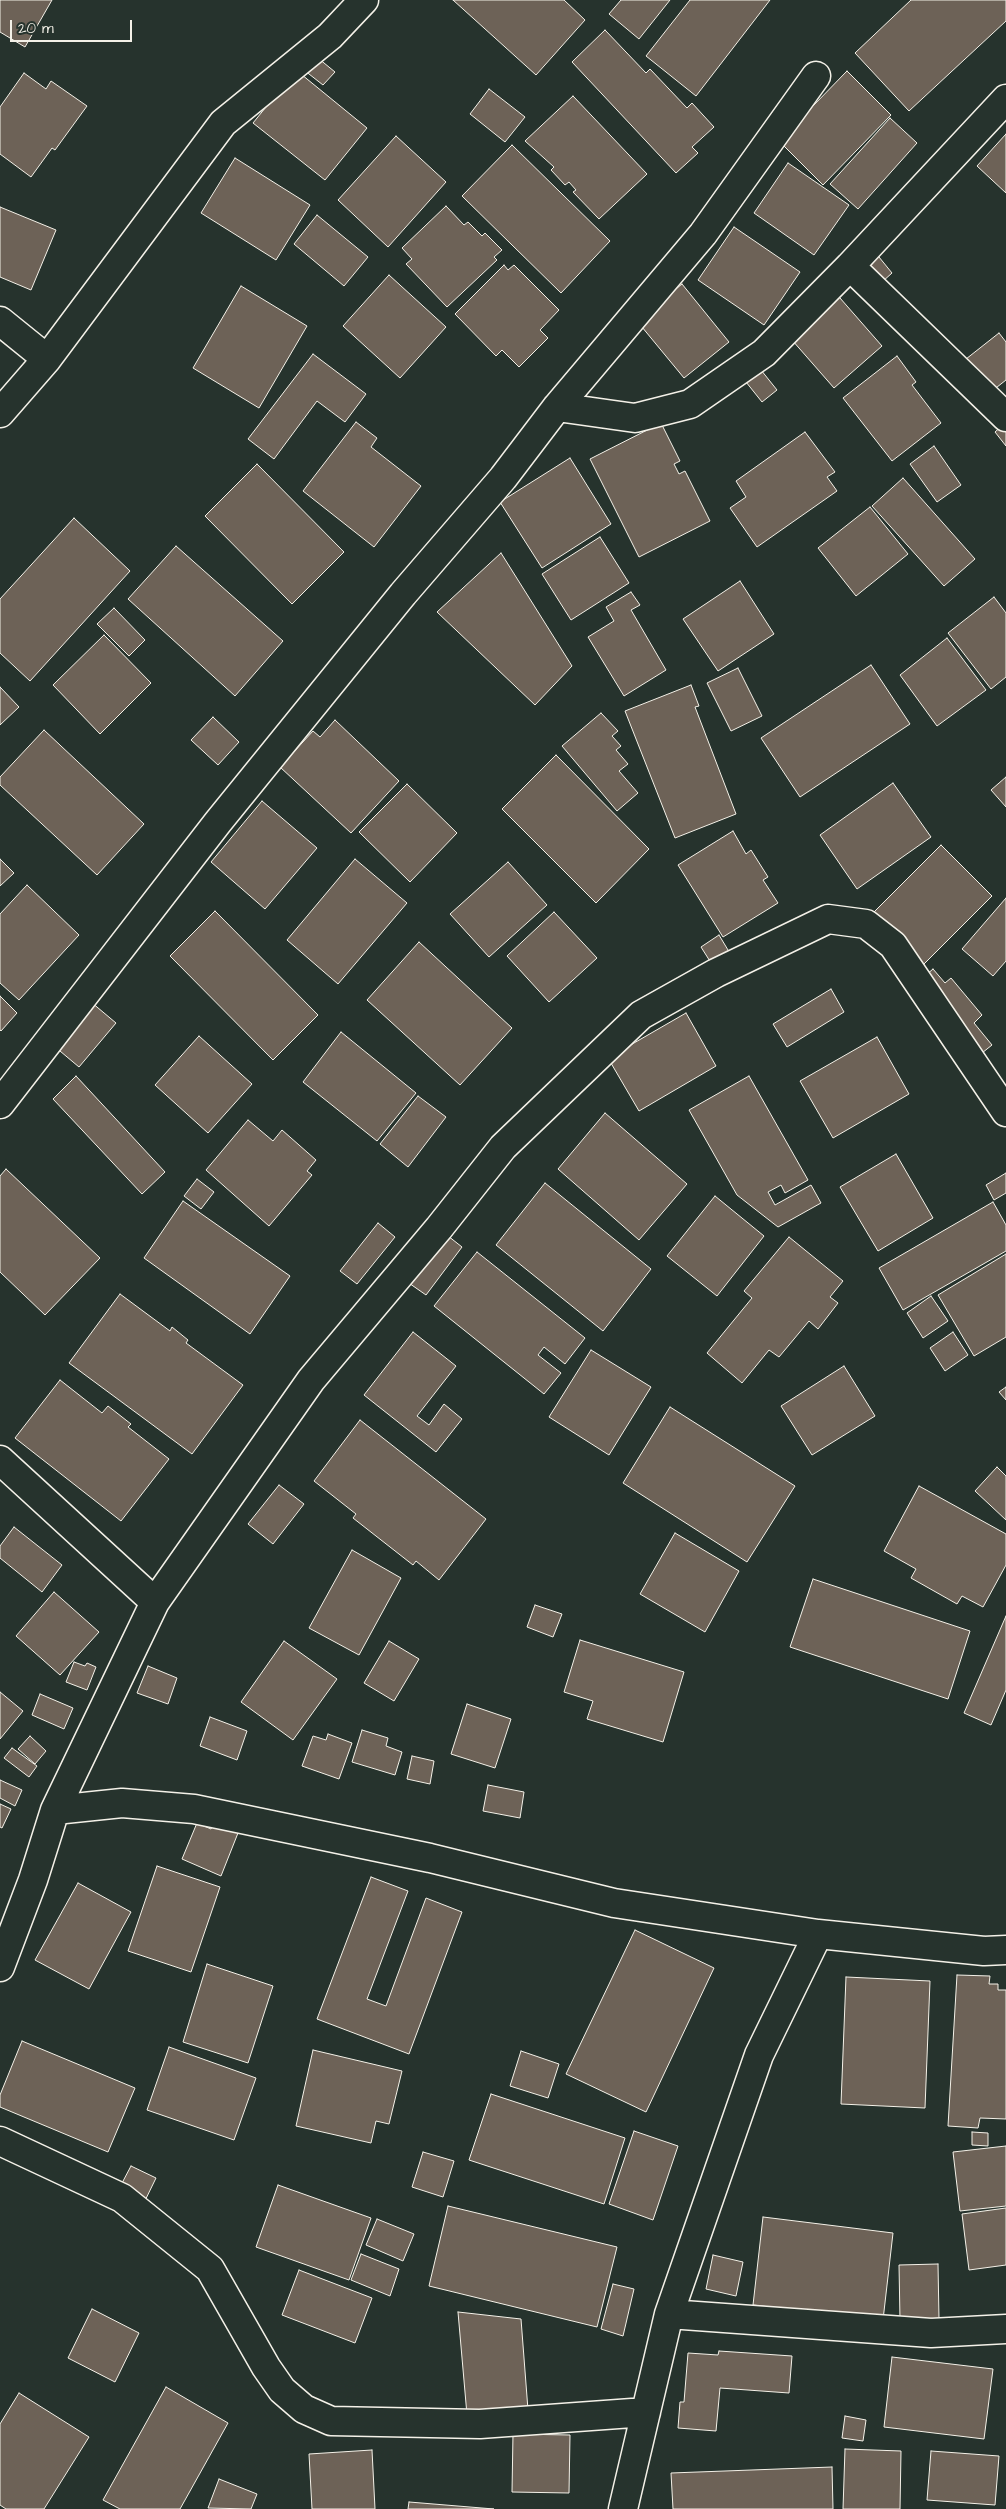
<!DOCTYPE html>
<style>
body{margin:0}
#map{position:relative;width:1006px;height:2509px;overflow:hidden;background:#26332d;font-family:"Architects Daughter",sans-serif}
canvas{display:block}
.scale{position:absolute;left:10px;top:20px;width:122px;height:22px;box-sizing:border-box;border:2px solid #f4f1e8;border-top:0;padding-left:6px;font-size:15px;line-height:18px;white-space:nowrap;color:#f4f1e8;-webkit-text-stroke:4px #26332d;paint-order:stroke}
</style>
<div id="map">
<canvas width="1006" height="2509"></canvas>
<div class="scale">20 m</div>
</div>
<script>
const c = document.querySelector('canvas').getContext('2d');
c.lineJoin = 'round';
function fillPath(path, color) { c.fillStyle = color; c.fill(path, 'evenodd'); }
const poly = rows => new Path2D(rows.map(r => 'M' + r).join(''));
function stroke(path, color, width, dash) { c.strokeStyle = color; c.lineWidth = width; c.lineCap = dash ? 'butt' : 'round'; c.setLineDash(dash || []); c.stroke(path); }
const building = poly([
 [0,0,52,0,25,47,0,32,0,0],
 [453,0,564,0,585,20,536,75,453,0],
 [621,0,670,0,639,39,609,14,621,0],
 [690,0,770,0,696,96,646,56,690,0],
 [911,0,1006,0,1006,21,909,111,855,53,911,0],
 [605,30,646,73,650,69,687,108,692,103,714,127,692,147,698,153,676,173,572,62,605,30],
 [307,49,335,72,323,85,295,63,307,49],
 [296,70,367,128,325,180,253,123,296,70],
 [847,71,891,115,823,185,779,141,847,71],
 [24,73,46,89,51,81,87,106,55,150,52,148,31,177,0,154,0,107,24,73],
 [489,89,525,117,505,142,470,114,489,89],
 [573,96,647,174,599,219,573,192,576,190,569,182,565,185,551,170,554,167,525,141,573,96],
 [890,118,917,143,858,209,830,184,890,118],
 [1006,134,1006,193,977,166,1006,134],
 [396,136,446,182,388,247,338,200,396,136],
 [512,145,610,241,561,293,462,196,512,145],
 [235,158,310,205,276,260,201,213,235,158],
 [788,163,849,205,814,255,754,213,788,163],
 [446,206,464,225,468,222,482,236,485,233,502,250,494,257,497,260,447,307,406,264,412,259,402,248,446,206],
 [0,207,56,230,31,290,0,277,0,207],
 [317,215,368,257,344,286,294,244,317,215],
 [734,227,800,272,764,325,698,280,734,227],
 [870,246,892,273,872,291,850,263,870,246],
 [504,265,508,270,514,265,559,310,540,330,548,338,519,367,502,350,496,356,455,314,504,265],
 [389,275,446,327,400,378,343,326,389,275],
 [682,284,729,342,684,378,637,321,682,284],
 [241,286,307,326,259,408,193,368,241,286],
 [833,290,882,346,834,388,785,332,833,290],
 [999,333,1006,342,1006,380,973,406,947,374,999,333],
 [313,354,366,394,345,422,317,401,274,459,248,439,313,354],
 [897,356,916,382,912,385,941,423,892,461,843,398,897,356],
 [753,360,777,390,762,402,738,372,753,360],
 [356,422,377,438,371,447,421,486,374,547,303,491,356,422],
 [1006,422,1006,446,995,432,1006,422],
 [661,423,680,461,674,464,679,474,685,471,710,521,639,557,590,459,661,423],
 [805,432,835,472,827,477,837,491,757,547,730,508,746,497,736,481,805,432],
 [934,446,961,485,937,502,910,464,934,446],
 [570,458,611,524,542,568,500,502,570,458],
 [257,464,344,552,292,604,205,516,257,464],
 [903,478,975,559,944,586,872,506,903,478],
 [870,507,908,554,856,596,818,548,870,507],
 [74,518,130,571,30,681,0,653,0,599,74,518],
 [600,537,629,583,571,620,542,574,600,537],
 [176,546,283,641,235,696,128,599,176,546],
 [501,553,572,666,535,705,437,612,501,553],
 [740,581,774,634,718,671,683,619,740,581],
 [631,592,640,605,631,610,666,670,624,696,588,637,614,621,606,607,631,592],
 [994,597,1006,613,1006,677,991,689,948,633,994,597],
 [114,608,145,640,129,656,97,624,114,608],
 [104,635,151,683,100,734,53,685,104,635],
 [947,638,986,690,937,726,900,675,947,638],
 [871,665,910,724,800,797,761,738,871,665],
 [738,668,762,716,731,731,707,683,738,668],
 [691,685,699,706,695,707,736,814,675,838,625,711,691,685],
 [0,687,19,707,0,725,0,687],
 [601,713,618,731,612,736,621,746,616,750,628,764,619,771,638,793,617,811,562,746,601,713],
 [213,717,239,742,218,765,191,740,213,717],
 [335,720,399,781,351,833,280,767,313,731,320,737,335,720],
 [44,730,144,824,97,875,0,785,0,777,44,730],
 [556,755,649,849,596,903,502,809,556,755],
 [1006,777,1006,807,991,790,1006,777],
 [893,783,931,837,857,889,820,835,893,783],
 [407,784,457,833,410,882,359,832,407,784],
 [262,801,317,848,265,909,211,862,262,801],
 [733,831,746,854,751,850,768,877,763,880,778,903,723,937,678,865,733,831],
 [941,845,992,896,922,966,872,914,941,845],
 [0,859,14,873,0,886,0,859],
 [355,859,407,903,338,984,287,940,355,859],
 [508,862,547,905,489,957,450,914,508,862],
 [27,885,79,935,19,1000,0,983,0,914,27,885],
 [1006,898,1006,961,993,976,962,949,1006,898],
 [215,911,318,1015,273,1060,170,956,215,911],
 [554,912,597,958,549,1002,507,956,554,912],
 [719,935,731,955,713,966,701,947,719,935],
 [419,942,512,1028,460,1085,367,1000,419,942],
 [933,969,945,983,951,978,982,1015,974,1023,992,1045,972,1061,911,988,933,969],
 [831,989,844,1012,787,1047,773,1024,831,989],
 [0,996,17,1013,1,1031,0,1030,0,996],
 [91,1002,116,1023,79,1067,54,1046,91,1002],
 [686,1013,716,1066,639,1111,608,1058,686,1013],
 [341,1032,416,1093,377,1141,303,1082,341,1032],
 [199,1036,252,1084,208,1133,155,1085,199,1036],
 [877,1037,909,1094,833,1138,800,1081,877,1037],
 [76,1076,165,1172,142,1194,53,1099,76,1076],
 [749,1076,808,1180,785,1193,781,1185,768,1192,775,1205,811,1185,821,1203,778,1227,737,1195,689,1110,749,1076],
 [418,1096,446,1117,408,1167,380,1144,418,1096],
 [605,1113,687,1184,639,1240,558,1169,605,1113],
 [248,1120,273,1141,282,1130,316,1160,307,1171,312,1175,269,1226,206,1170,248,1120],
 [896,1154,933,1218,878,1251,840,1187,896,1154],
 [6,1169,100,1258,45,1315,0,1272,0,1176,6,1169],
 [1006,1173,1006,1193,994,1200,986,1185,1006,1173],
 [197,1179,214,1192,201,1209,184,1196,197,1179],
 [545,1183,651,1269,603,1331,496,1245,545,1183],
 [715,1196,764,1236,717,1296,667,1256,715,1196],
 [183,1201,290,1276,250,1334,144,1258,183,1201],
 [993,1202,1006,1225,1006,1251,903,1310,879,1268,993,1202],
 [378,1223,395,1237,357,1284,340,1271,378,1223],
 [443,1232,462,1247,426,1295,406,1281,443,1232],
 [789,1237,843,1281,830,1297,838,1303,818,1329,809,1321,779,1357,769,1350,742,1383,707,1353,752,1298,744,1291,789,1237],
 [477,1252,585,1338,565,1364,544,1347,538,1355,561,1373,544,1394,434,1306,477,1252],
 [1006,1254,1006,1337,974,1356,938,1295,1006,1254],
 [120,1294,170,1331,172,1327,188,1340,186,1343,243,1385,192,1454,69,1363,120,1294],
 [931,1296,948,1321,923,1338,907,1313,931,1296],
 [413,1332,456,1366,417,1416,429,1425,444,1404,462,1419,436,1452,364,1395,413,1332],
 [953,1332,968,1355,945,1371,930,1348,953,1332],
 [591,1350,651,1387,609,1455,549,1417,591,1350],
 [844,1366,875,1416,812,1455,781,1406,844,1366],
 [60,1380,102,1413,108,1406,131,1424,128,1427,169,1459,121,1521,15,1438,60,1380],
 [1006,1387,1006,1400,999,1392,1006,1387],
 [670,1407,795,1486,747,1562,623,1483,670,1407],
 [360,1420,486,1519,439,1580,416,1561,413,1565,353,1518,356,1514,314,1481,360,1420],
 [997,1467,1006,1476,1006,1520,975,1491,997,1467],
 [279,1485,304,1504,273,1544,248,1524,279,1485],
 [919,1486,1006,1534,1006,1565,983,1607,962,1596,957,1604,911,1578,916,1569,884,1551,919,1486],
 [14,1527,62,1565,42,1592,0,1558,0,1546,14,1527],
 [675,1533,739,1571,705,1632,640,1594,675,1533],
 [352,1550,401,1578,359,1655,309,1628,352,1550],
 [813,1579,970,1631,948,1699,790,1647,813,1579],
 [54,1592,99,1632,60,1675,16,1636,54,1592],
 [535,1605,562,1614,553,1637,527,1627,535,1605],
 [1006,1616,1006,1690,991,1725,964,1713,1006,1616],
 [580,1640,684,1672,663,1742,587,1719,593,1701,564,1692,580,1640],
 [284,1641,337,1679,293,1740,241,1702,284,1641],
 [389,1641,419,1659,394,1701,364,1683,389,1641],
 [74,1662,85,1666,87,1663,96,1667,87,1690,66,1682,74,1662],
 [148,1666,177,1678,168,1704,137,1693,148,1666],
 [0,1692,23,1711,0,1739,0,1692],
 [40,1694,73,1708,64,1729,32,1715,40,1694],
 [467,1704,511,1719,495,1768,451,1754,467,1704],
 [210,1717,247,1731,237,1760,200,1746,210,1717],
 [362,1730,388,1738,386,1746,402,1752,395,1775,352,1762,362,1730],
 [328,1734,352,1743,339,1779,302,1766,313,1736,326,1740,328,1734],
 [30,1736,46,1751,35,1764,18,1749,30,1736],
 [12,1748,37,1766,29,1777,4,1758,12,1748],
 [412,1756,434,1761,430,1784,407,1779,412,1756],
 [0,1780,22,1790,15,1806,0,1798,0,1780],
 [488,1785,524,1792,520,1818,483,1811,488,1785],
 [0,1804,11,1809,2,1828,0,1827,0,1804],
 [197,1823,211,1829,214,1823,238,1833,221,1876,182,1859,197,1823],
 [157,1866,220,1887,191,1972,128,1951,157,1866],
 [371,1877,408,1891,367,1999,386,2006,426,1898,462,1912,409,2054,317,2019,371,1877],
 [78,1883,131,1912,89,1989,35,1960,78,1883],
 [635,1930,714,1968,646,2112,566,2074,635,1930],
 [207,1964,273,1986,248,2063,183,2042,207,1964],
 [957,1975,990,1976,989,1984,998,1984,998,1990,1006,1990,1006,2119,980,2118,978,2128,948,2126,957,1975],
 [846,1977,930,1981,925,2108,841,2104,846,1977],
 [22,2041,135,2088,108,2152,0,2107,0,2095,22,2041],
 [169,2047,256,2078,234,2140,147,2110,169,2047],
 [313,2050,402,2071,389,2124,376,2121,371,2143,296,2126,313,2050],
 [521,2051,559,2064,548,2098,510,2086,521,2051],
 [491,2094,625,2138,604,2204,469,2160,491,2094],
 [634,2131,678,2146,653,2220,609,2204,634,2131],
 [972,2132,988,2133,988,2146,972,2145,972,2132],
 [1006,2146,1006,2206,960,2211,953,2152,1006,2146],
 [423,2152,454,2161,443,2197,412,2187,423,2152],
 [131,2166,156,2178,138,2215,112,2202,131,2166],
 [278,2185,371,2218,349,2280,256,2247,278,2185],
 [448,2206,617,2247,597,2327,429,2286,448,2206],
 [1006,2208,1006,2265,969,2270,962,2214,1006,2208],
 [763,2217,893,2233,883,2320,753,2305,763,2217],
 [377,2219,414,2234,403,2261,366,2245,377,2219],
 [361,2254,399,2269,390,2296,351,2280,361,2254],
 [713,2255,743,2262,736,2296,706,2289,713,2255],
 [938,2264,939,2319,900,2320,899,2265,938,2264],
 [299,2270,372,2298,355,2343,282,2315,299,2270],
 [613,2284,634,2289,623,2336,601,2329,613,2284],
 [92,2309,139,2333,115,2382,68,2358,92,2309],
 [458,2312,521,2319,528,2410,467,2415,458,2312],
 [719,2351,792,2356,789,2393,720,2388,716,2431,678,2428,680,2402,684,2402,688,2353,718,2355,719,2351],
 [892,2357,993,2369,984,2439,884,2427,892,2357],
 [166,2387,228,2423,180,2509,120,2509,103,2500,166,2387],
 [19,2393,89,2437,44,2509,6,2509,0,2505,0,2424,19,2393],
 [845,2416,866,2420,863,2441,842,2438,845,2416],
 [513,2434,570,2435,569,2493,512,2492,513,2434],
 [845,2449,901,2451,900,2509,843,2509,845,2449],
 [372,2450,375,2509,312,2509,309,2454,372,2450],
 [931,2451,999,2456,995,2505,927,2500,931,2451],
 [832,2467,833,2509,673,2509,671,2473,832,2467],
 [219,2479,257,2494,251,2509,208,2508,219,2479],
 [409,2502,494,2509,408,2509,409,2502]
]);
const minor = poly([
 [850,266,1006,417],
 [0,321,47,359],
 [557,407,635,418,690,404,764,353,850,266,1006,99],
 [0,413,47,359,223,123,330,36,364,0],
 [0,1104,218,822,403,594,503,478,557,407,703,234,816,76],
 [0,1460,155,1602],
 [55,1810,122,1803,194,1809,430,1858,614,1903,818,1934,984,1951,1006,1950],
 [0,1967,33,1880,55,1810,155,1602,311,1380,439,1228,503,1147,641,1015,716,973,828,919,866,924,893,945,1006,1112],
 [0,2141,122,2198,210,2269,266,2367,282,2390,304,2409,331,2421,480,2424,646,2412],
 [669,2314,931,2333,1006,2329],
 [623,2509,669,2314,759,2055,818,1934]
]);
fillPath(building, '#6d6257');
stroke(building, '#f4f1e8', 1);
stroke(minor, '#f4f1e8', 31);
stroke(minor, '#26332d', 28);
</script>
